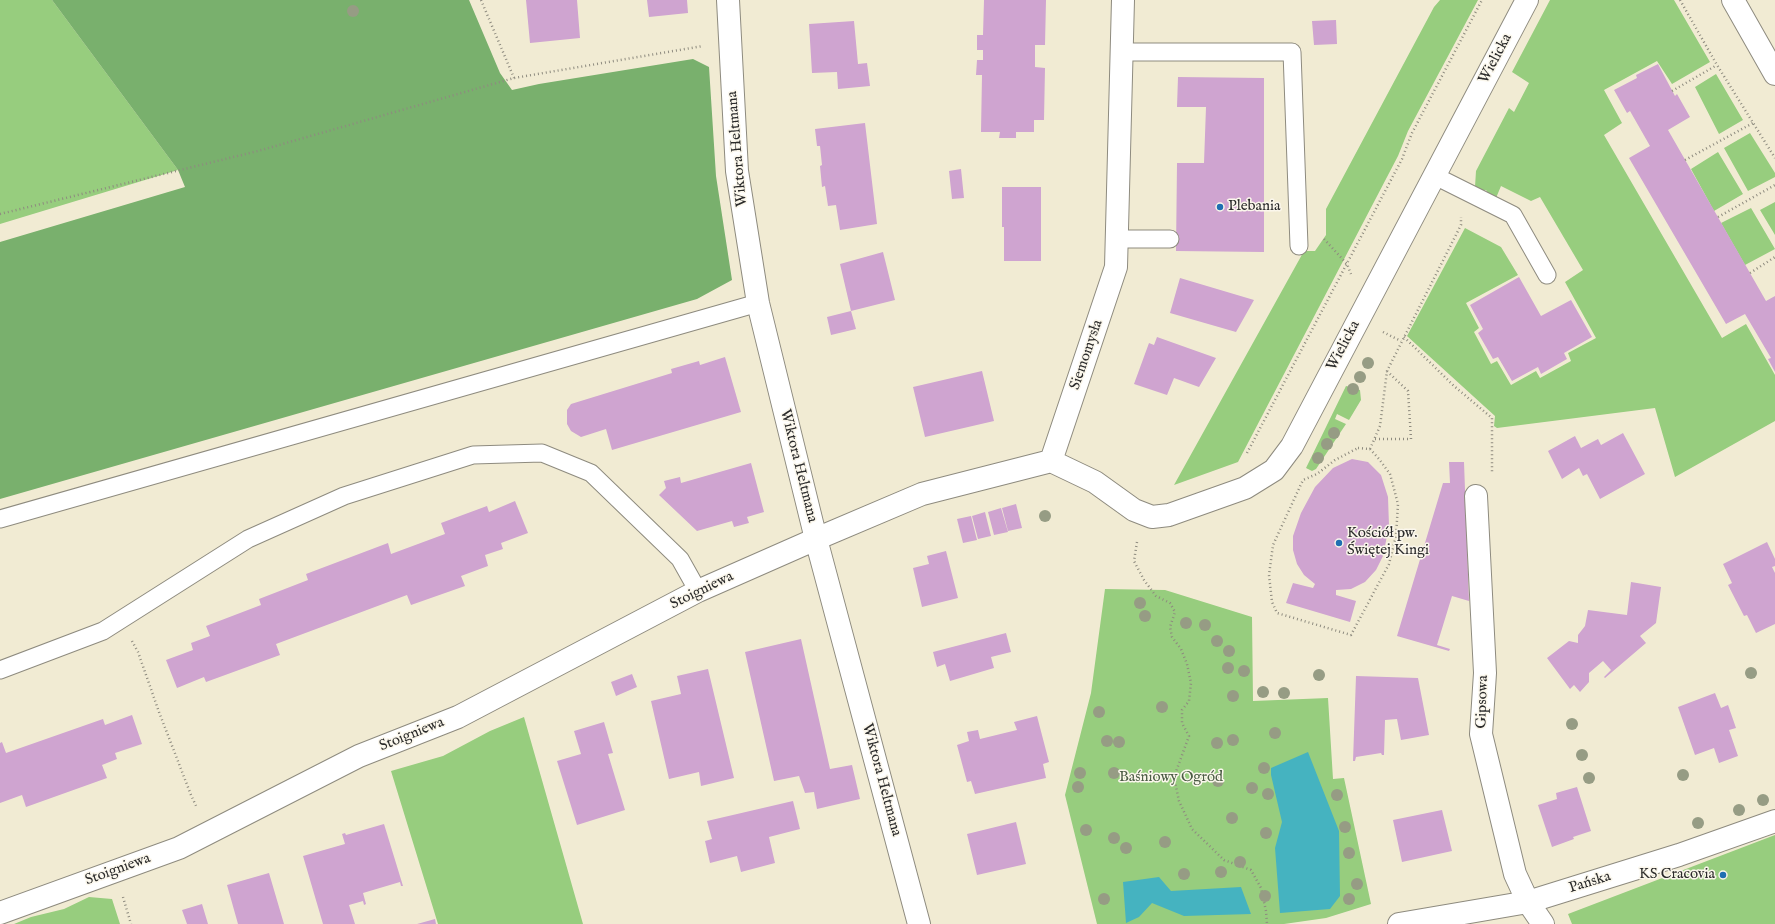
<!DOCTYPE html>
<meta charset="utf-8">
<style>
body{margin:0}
canvas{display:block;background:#f1ebd3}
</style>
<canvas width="1775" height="924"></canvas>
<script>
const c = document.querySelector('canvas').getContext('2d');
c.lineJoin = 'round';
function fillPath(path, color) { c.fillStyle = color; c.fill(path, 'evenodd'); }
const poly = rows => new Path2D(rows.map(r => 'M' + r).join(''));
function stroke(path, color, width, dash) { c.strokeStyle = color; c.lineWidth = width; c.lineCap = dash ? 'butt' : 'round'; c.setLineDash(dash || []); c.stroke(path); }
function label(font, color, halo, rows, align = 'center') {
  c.font = font + ' "IM FELL English",serif'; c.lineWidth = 3; c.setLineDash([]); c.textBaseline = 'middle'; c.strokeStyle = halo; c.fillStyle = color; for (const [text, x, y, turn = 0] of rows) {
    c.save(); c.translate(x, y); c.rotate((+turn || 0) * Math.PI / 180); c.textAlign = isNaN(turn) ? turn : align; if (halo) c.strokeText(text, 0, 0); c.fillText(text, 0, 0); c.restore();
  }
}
const green = poly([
 [0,0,52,0,178,170,0,224],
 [1440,0,1478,0,1408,131,1398,156,1238,462,1174,485,1304,251,1315,251,1326,235,1326,209,1434,7],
 [1550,0,1674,0,1710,62,1672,84,1657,61,1604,90,1622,123,1604,135,1722,338,1746,324,1775,375,1775,421,1675,477,1655,408,1497,428,1494,426,1495,416,1407,336,1465,228,1501,247,1518,275,1466,303,1479,328,1474,332,1491,364,1497,361,1511,385,1536,371,1540,378,1571,361,1568,353,1596,338,1565,282,1583,270,1540,197,1531,201,1501,186,1496,198,1488,193,1486,190,1483,191,1475,187,1476,171,1509,108,1514,112,1529,83,1512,72],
 [1716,74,1743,120,1719,134,1695,87],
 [1750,133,1775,173,1775,177,1748,191,1724,148],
 [1718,152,1743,194,1714,211,1691,169],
 [1775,202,1775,235,1760,210],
 [1751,208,1775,249,1745,265,1721,223],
 [1346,386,1360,390,1361,400,1349,420,1337,414,1335,419,1346,424,1316,469,1312,471,1306,468],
 [1105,589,1165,590,1252,617,1253,701,1328,698,1333,779,1344,778,1371,904,1326,918,1284,924,1097,924,1065,795,1091,693],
 [524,717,583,924,438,924,391,771,443,756,490,731],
 [1775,835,1775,924,1572,924,1568,914],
 [89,897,112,899,120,924,14,924,31,917,64,909]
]);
const forest = poly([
 [52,0,469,0,500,73,512,90,539,84,693,59,709,67,716,176,732,280,697,299,0,499,0,242,185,187,178,170]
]);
const water = poly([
 [1308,752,1339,831,1340,896,1330,909,1280,913,1275,848,1282,822,1271,775,1271,768],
 [1159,877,1171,891,1241,887,1251,914,1184,916,1152,903,1139,917,1126,923,1123,882]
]);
const building = poly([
 [526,0,577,0,580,38,530,43],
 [647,0,687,0,688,13,649,17],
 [984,0,1046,0,1045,45,1035,45,1035,67,1045,68,1044,120,1034,120,1034,132,1016,132,1016,138,999,138,1000,132,981,132,982,75,976,75,977,60,983,60,983,50,977,50,977,35,983,35],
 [1336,20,1337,44,1314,45,1312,21],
 [854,21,858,64,867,63,870,86,838,89,837,72,812,73,809,24],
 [1658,64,1675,96,1677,94,1690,117,1668,130,1766,301,1775,296,1775,372,1768,359,1771,358,1745,314,1726,324,1629,158,1650,146,1630,111,1627,113,1614,90,1637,78,1636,75],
 [1178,77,1264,78,1264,252,1176,251,1177,163,1204,163,1206,107,1177,107],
 [865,123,877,224,840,230,836,205,828,206,825,186,822,187,820,166,822,165,820,146,817,146,815,129],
 [961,169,964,198,952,199,949,171],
 [1002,187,1041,187,1041,261,1004,261,1004,227,1002,227],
 [883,252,895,300,851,311,856,329,831,335,827,317,851,311,840,264],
 [1519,277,1541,316,1571,300,1592,337,1564,353,1567,359,1541,374,1538,367,1512,381,1498,357,1493,359,1478,333,1483,329,1470,305],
 [1180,278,1254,300,1236,332,1170,313],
 [1157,337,1216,358,1199,387,1174,378,1167,395,1134,384,1149,343,1154,345],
 [725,357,741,412,612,450,606,429,581,437,571,431,567,424,567,410,571,404,672,373,671,369,699,361,700,365],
 [982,371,994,421,925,437,913,387],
 [1623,433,1645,474,1600,499,1587,474,1583,476,1579,468,1562,479,1548,451,1575,436,1581,448,1598,439,1601,445],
 [1352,459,1368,462,1381,475,1388,497,1389,526,1383,556,1376,570,1365,582,1351,589,1336,590,1336,595,1356,601,1350,622,1286,603,1293,583,1313,588,1315,584,1304,575,1297,564,1293,550,1293,536,1301,513,1315,487,1333,468],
 [1449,462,1464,462,1469,601,1452,596,1437,645,1450,649,1449,651,1397,636,1443,483,1450,483],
 [751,463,764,512,747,517,749,523,734,527,732,521,697,531,659,495,666,488,664,481,680,477,681,483],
 [515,501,528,533,501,543,503,549,485,555,488,566,461,576,465,586,411,605,407,595,276,644,280,655,206,682,204,677,177,688,166,660,193,650,191,643,210,636,206,626,261,605,259,599,308,580,306,574,388,543,391,554,445,534,441,523,487,506,489,512],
 [1016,504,1022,528,1008,531,1002,508],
 [1001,508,1008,532,994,535,988,512],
 [985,512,991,536,978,539,972,516],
 [971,516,977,540,963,543,957,519],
 [1767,542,1775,559,1775,566,1772,567,1775,573,1775,624,1756,633,1747,615,1744,616,1728,585,1732,583,1723,564],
 [946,551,958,598,922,607,913,568,929,564,927,556],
 [1631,582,1661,587,1656,623,1640,636,1646,643,1605,678,1604,677,1611,670,1603,661,1589,673,1589,682,1580,692,1574,685,1570,689,1547,658,1569,641,1578,643,1578,635,1585,626,1588,610,1627,615],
 [1006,633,1011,652,991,657,994,668,950,681,945,664,937,667,933,652],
 [801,639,830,769,852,765,860,799,817,809,814,792,805,793,799,776,774,781,745,652],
 [708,669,734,778,701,786,699,772,669,779,651,701,681,694,677,676],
 [632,674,637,687,616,696,611,682],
 [1356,676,1418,678,1429,735,1401,740,1397,719,1385,720,1384,755,1382,755,1381,753,1356,757,1355,761,1353,761],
 [1715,693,1721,708,1728,705,1736,728,1729,730,1738,756,1719,763,1714,748,1695,755,1678,707],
 [132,715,142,744,115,753,117,759,102,765,107,778,26,807,22,795,0,803,0,743,2,742,6,753,103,719,105,725],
 [1037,716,1049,762,1043,764,1046,778,975,794,971,781,967,782,957,745,969,741,967,732,978,730,980,739,1017,730,1014,722],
 [604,722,613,753,608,754,625,810,577,825,557,761,581,754,574,731],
 [1577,787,1591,831,1573,837,1574,839,1552,847,1538,805,1557,799,1556,793],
 [793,801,800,829,769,837,775,863,741,872,737,856,710,863,705,841,712,839,707,821],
 [1442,810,1452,851,1402,862,1393,820],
 [1016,822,1026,864,977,875,967,834],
 [384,824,403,886,401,886,400,882,363,893,366,904,364,905,363,901,349,905,355,924,323,924,303,856,345,844,342,834,345,833,346,835],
 [269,873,284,924,238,924,227,885],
 [202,904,208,924,187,924,182,910],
 [435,919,436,924,417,924]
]);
const path = poly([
 [481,0,514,78],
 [1680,0,1717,65,1775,158],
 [1672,91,1717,65],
 [1685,160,1753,123],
 [0,214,258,151,514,78,703,46],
 [1718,217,1775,185],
 [1324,239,1347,264,1351,274],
 [1750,273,1775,257],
 [1383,332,1401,341],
 [1404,337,1454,386,1492,418,1492,474],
 [1375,439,1411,439,1408,391,1387,371],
 [1358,448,1370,449,1379,459,1390,474,1398,504,1396,536,1389,564,1351,635,1277,613,1272,602,1269,575,1273,545,1303,480,1317,474,1335,460,1358,448],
 [1370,449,1380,426,1387,371,1461,225,1461,217],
 [1247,453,1402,159,1412,133,1482,0],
 [1137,542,1134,561,1144,580,1156,596,1170,603,1175,612,1170,627,1172,637,1181,649,1187,664,1191,683,1189,701,1182,710,1182,723,1189,736,1174,777,1179,801,1192,829,1224,860,1251,870,1261,888,1266,911,1267,924],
 [132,641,138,652,159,712,191,795,197,808],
 [123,897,131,924]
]);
const service = poly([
 [1123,52,1292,52,1299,246],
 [1435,176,1513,215,1547,275],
 [1117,239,1170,239],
 [0,519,758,303],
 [0,670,103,631,248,539,344,496,473,455,542,453,591,473,680,559,698,591]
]);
const minor = poly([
 [728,0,737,171,758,303,816,539,919,924],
 [1733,0,1775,74],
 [1051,461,1095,482,1134,510,1152,517,1169,515,1245,488,1274,470,1292,446,1527,0],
 [1051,461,1116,267,1123,0],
 [1476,496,1485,673,1481,734,1515,874,1528,902,1543,924],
 [0,913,179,848,359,756,458,717,698,591,816,539,922,494,1051,461],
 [1399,924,1528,902,1679,855,1775,821]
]);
const trees = [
 [353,11],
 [1368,363],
 [1360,377],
 [1353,389],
 [1334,433],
 [1327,444],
 [1318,458],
 [1045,516],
 [1140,603],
 [1145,616],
 [1186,623],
 [1205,625],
 [1217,641],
 [1229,651],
 [1228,668],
 [1244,671],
 [1751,673],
 [1319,675],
 [1263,692],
 [1284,693],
 [1233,696],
 [1162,707],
 [1099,712],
 [1572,724],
 [1275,733],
 [1233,740],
 [1107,741],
 [1119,742],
 [1217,743],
 [1582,755],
 [1264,768],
 [1080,773],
 [1114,773],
 [1683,775],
 [1589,778],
 [1218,781],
 [1078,787],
 [1252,788],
 [1268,794],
 [1337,795],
 [1763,800],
 [1739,810],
 [1232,818],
 [1698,823],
 [1345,827],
 [1086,830],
 [1266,833],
 [1114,838],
 [1165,842],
 [1126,848],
 [1349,853],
 [1240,862],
 [1221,872],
 [1184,874],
 [1357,884],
 [1265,896],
 [1104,899],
 [1349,899]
];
const markers = [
 [1220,207,4,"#1f6fb2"],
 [1339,543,4,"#1f6fb2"],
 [1723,875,4,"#1f6fb2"]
];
const streetNames = [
 ["Wielicka",1496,59,-62],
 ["Wiktora Heltmana",738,149,-95],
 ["Wielicka",1344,346,-62],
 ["Siemomysła",1087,355,-71],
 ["Wiktora Heltmana",798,466,76],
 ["Stoigniewa",702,591,-26],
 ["Gipsowa",1483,702,-88],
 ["Stoigniewa",412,735,-22],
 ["Wiktora Heltmana",881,780,75],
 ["Stoigniewa",118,870,-20],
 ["Pańska",1590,883,-17]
];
const poiNames = [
 ["Plebania",1228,207],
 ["Kościół pw.",1347,534],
 ["Świętej Kingi",1347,551],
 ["KS Cracovia",1715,875,"right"]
];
const parkNames = [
 ["Baśniowy Ogród",1171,778]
];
fillPath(green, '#97cd7e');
fillPath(forest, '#79b06d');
fillPath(water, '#45b3c0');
fillPath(building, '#cfa4d0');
stroke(service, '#8e8b7f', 19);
stroke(minor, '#8e8b7f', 24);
stroke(path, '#8e8b7f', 2.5, [1, 3]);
stroke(service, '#fff', 17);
stroke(minor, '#fff', 22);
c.fillStyle = '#969c84';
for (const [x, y] of trees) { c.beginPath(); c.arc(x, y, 6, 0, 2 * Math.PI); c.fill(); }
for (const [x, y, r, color] of markers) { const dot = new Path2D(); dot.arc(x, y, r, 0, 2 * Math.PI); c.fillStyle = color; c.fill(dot); stroke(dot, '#fbf7ec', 1.5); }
label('15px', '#2b2b2b', '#fbf7ec', streetNames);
label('15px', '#2b2b2b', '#fbf7ec', poiNames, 'left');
label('15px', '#4b5c44', '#fbf7ec', parkNames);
</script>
